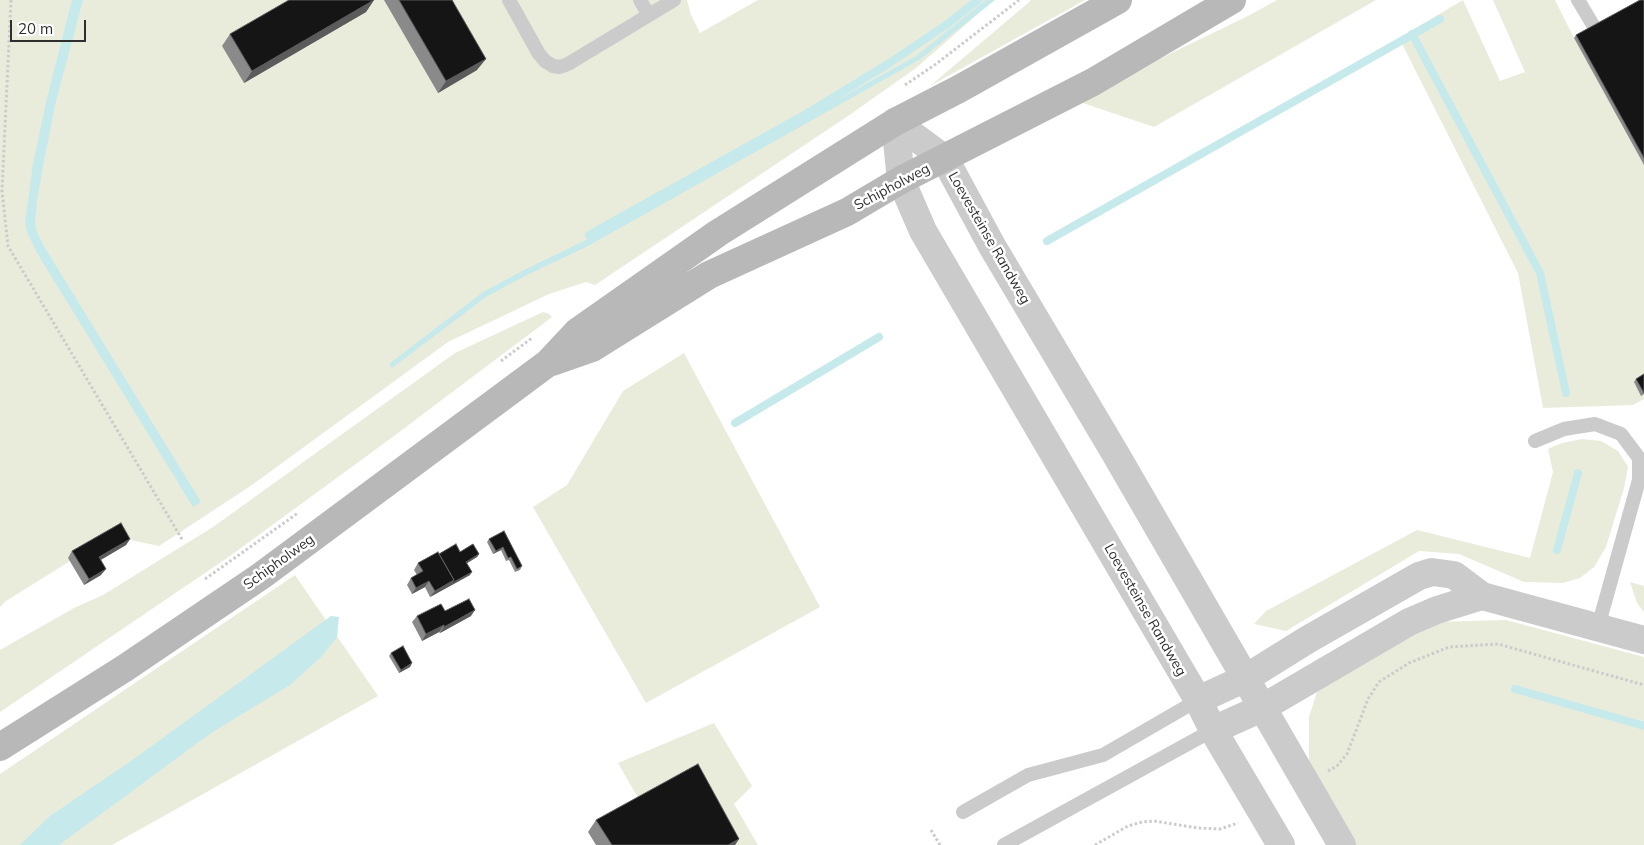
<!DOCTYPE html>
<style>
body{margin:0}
#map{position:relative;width:1644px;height:845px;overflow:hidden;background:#fff;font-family:Mulish,sans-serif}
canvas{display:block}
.scale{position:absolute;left:10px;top:20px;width:76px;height:22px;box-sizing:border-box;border:2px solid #2e2e2e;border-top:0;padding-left:6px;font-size:15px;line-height:18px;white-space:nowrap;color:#2e2e2e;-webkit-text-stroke:4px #fff;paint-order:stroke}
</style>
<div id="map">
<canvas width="1644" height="845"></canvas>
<div class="scale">20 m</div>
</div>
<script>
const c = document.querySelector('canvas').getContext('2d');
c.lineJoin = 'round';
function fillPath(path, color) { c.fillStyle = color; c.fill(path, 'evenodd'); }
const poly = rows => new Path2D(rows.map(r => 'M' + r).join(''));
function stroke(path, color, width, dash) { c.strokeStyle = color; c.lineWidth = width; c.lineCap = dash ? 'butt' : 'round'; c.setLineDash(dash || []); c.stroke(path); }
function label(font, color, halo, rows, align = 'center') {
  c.font = font + ' Mulish,sans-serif'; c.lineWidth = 5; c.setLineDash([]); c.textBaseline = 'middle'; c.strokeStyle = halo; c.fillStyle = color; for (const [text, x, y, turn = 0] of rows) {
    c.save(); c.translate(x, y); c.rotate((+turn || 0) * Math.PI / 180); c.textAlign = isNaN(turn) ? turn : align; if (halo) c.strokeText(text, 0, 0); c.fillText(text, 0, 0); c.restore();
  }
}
const green = poly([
 [0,0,687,0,691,15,700,33,758,0,994,0,916,68,848,116,595,285,586,282,549,294,448,342,252,485,159,546,130,540,70,561,6,601,0,607],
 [1031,0,1085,0,930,86,1028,3],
 [1277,0,1376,0,1154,127,1074,100,1248,16],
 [1463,0,1500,81,1525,72,1493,0,1555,0,1574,38,1644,165,1644,399,1633,405,1543,408,1518,273,1399,38],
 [543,312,549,314,552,317,390,439,230,556,0,712,0,650,74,608,103,595,213,527,455,353],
 [684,353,820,607,646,703,533,507,567,485,623,391],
 [1582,439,1601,441,1618,451,1628,467,1624,488,1606,547,1594,567,1580,578,1563,583,1524,582,1459,554,1419,551,1286,631,1254,624,1266,611,1417,530,1530,558,1553,472,1548,449,1562,443],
 [295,575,378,696,112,845,0,845,0,774],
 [1630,582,1644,586,1644,612,1637,603],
 [1506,620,1644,657,1644,845,1355,845,1309,763,1309,717,1317,692,1327,677,1430,622],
 [714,723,752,786,734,804,758,845,665,845,618,763]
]);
const water = poly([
 [72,0,83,0,56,101,43,166,37,201,35,222,36,230,45,248,201,502,193,507,37,253,27,232,25,222,33,164,47,98],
 [986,0,995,0,919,60,588,246,527,275,486,297,392,368,389,364,483,292,524,270,586,240,916,56],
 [331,616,339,617,337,637,321,657,290,685,211,733,59,845,20,845,50,816,131,761]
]);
const stream = poly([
 [1412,34,1540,273,1566,393],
 [589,235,811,111,888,64,946,25,978,0],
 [1047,241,1440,19],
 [735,423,879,337],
 [1557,550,1578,473],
 [1515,689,1644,726]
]);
const path = poly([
 [11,0,2,191,8,246,183,541],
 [905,85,936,64,1019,0],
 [501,361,532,338],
 [205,579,298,513],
 [1328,771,1337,766,1347,754,1368,699,1379,682,1409,663,1449,647,1498,644,1644,685],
 [931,830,940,845],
 [1095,845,1128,826,1142,822,1154,821,1198,828,1220,829,1238,823]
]);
const service = poly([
 [509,0,539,54,545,61,553,66,560,67,568,64,674,0],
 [640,0,648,14],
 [1578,0,1602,40],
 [1535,441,1564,429,1595,424,1621,434,1639,458,1639,480,1598,627],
 [963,812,1028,775,1103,755,1198,700],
 [1004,845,1213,730]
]);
const tertiary = poly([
 [895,122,945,159,992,246,1115,453,1342,845],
 [895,122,901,180,923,231,1198,700,1213,730,1281,845],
 [1198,700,1246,678,1307,640,1419,576,1432,572,1454,575,1482,596,1644,640],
 [1213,730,1262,708,1409,622,1437,610,1482,596]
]);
const secondary = poly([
 [552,362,592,348,709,275,847,212,901,180,1093,82,1232,0],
 [0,747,125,668,261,576,548,363,577,332,718,233,895,122,959,89,1118,0]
]);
const wall = poly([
 [374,0,366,12,244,83,222,46,230,34],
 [384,0,452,0,477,70,438,93],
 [1644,0,1644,165,1574,38,1576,35],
 [1644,374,1644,394,1641,396,1634,382,1636,379],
 [504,531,522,566,520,570,515,572,509,560,506,561,501,550,493,554,487,542,489,539],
 [130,539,126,545,101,560,101,575,84,585,68,558,72,551],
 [460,552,479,554,477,557,467,563,470,575,430,597,425,587,412,594,407,585,411,578,417,575,414,570,418,563,439,554],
 [445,611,471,616,440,633,439,632,422,641,412,622,417,616],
 [391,653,412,663,410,667,399,673,389,656],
 [596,820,739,839,735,845,596,845,588,832]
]);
const shadedWall = poly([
 [374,0,366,12,244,83,252,71],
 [486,59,477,70,438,93,446,81],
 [130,539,126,545,95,563,99,557],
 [503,547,501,550,493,554,496,551],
 [479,554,477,557,464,565,466,562],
 [106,569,101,575,84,585,89,579],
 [472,572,470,575,430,597,435,591,454,580],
 [429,581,425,587,412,594,416,588],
 [475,610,471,616,440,633,444,627],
 [444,625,439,632,422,641,426,634],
 [412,663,410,667,399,673,401,670],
 [739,839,735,845,728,845]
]);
const building = poly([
 [289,0,374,0,252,71,230,34,289,0],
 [399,0,452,0,486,59,446,81,399,0],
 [1640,0,1644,0,1644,158,1576,35,1640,0],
 [1644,374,1644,393,1636,379,1644,374],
 [121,523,130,539,99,557,106,569,89,579,72,551,121,523],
 [504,531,522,566,517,569,511,557,508,558,503,547,496,551,489,539,504,531],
 [456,544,460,552,473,544,479,554,466,562,472,572,452,583,454,580,439,554,456,544],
 [438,552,454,580,435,591,429,581,416,588,411,578,423,571,418,563,438,552],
 [469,599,475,610,444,627,444,625,426,634,417,616,441,604,445,611,469,599],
 [403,646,412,663,401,670,391,653,403,646],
 [698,764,739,839,728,845,612,845,596,820,698,764]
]);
const streetNames = [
 ["Schipholweg",892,187,-28],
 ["Loevesteinse Randweg",989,238,60],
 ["Schipholweg",279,562,-36],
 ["Loevesteinse Randweg",1145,610,60]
];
fillPath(green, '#e9ecdb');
fillPath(water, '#c6e9ec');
stroke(stream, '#c6e9ec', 8);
stroke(path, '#cbcbcb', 3, [2.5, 2.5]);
stroke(service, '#cbcbcb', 14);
stroke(tertiary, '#cbcbcb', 28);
stroke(secondary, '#b8b8b8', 28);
fillPath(wall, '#8a8a8a');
fillPath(shadedWall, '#5b5b5b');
fillPath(building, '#151515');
stroke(building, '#5b5b5b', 1);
label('14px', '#2e2e2e', '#fff', streetNames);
</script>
